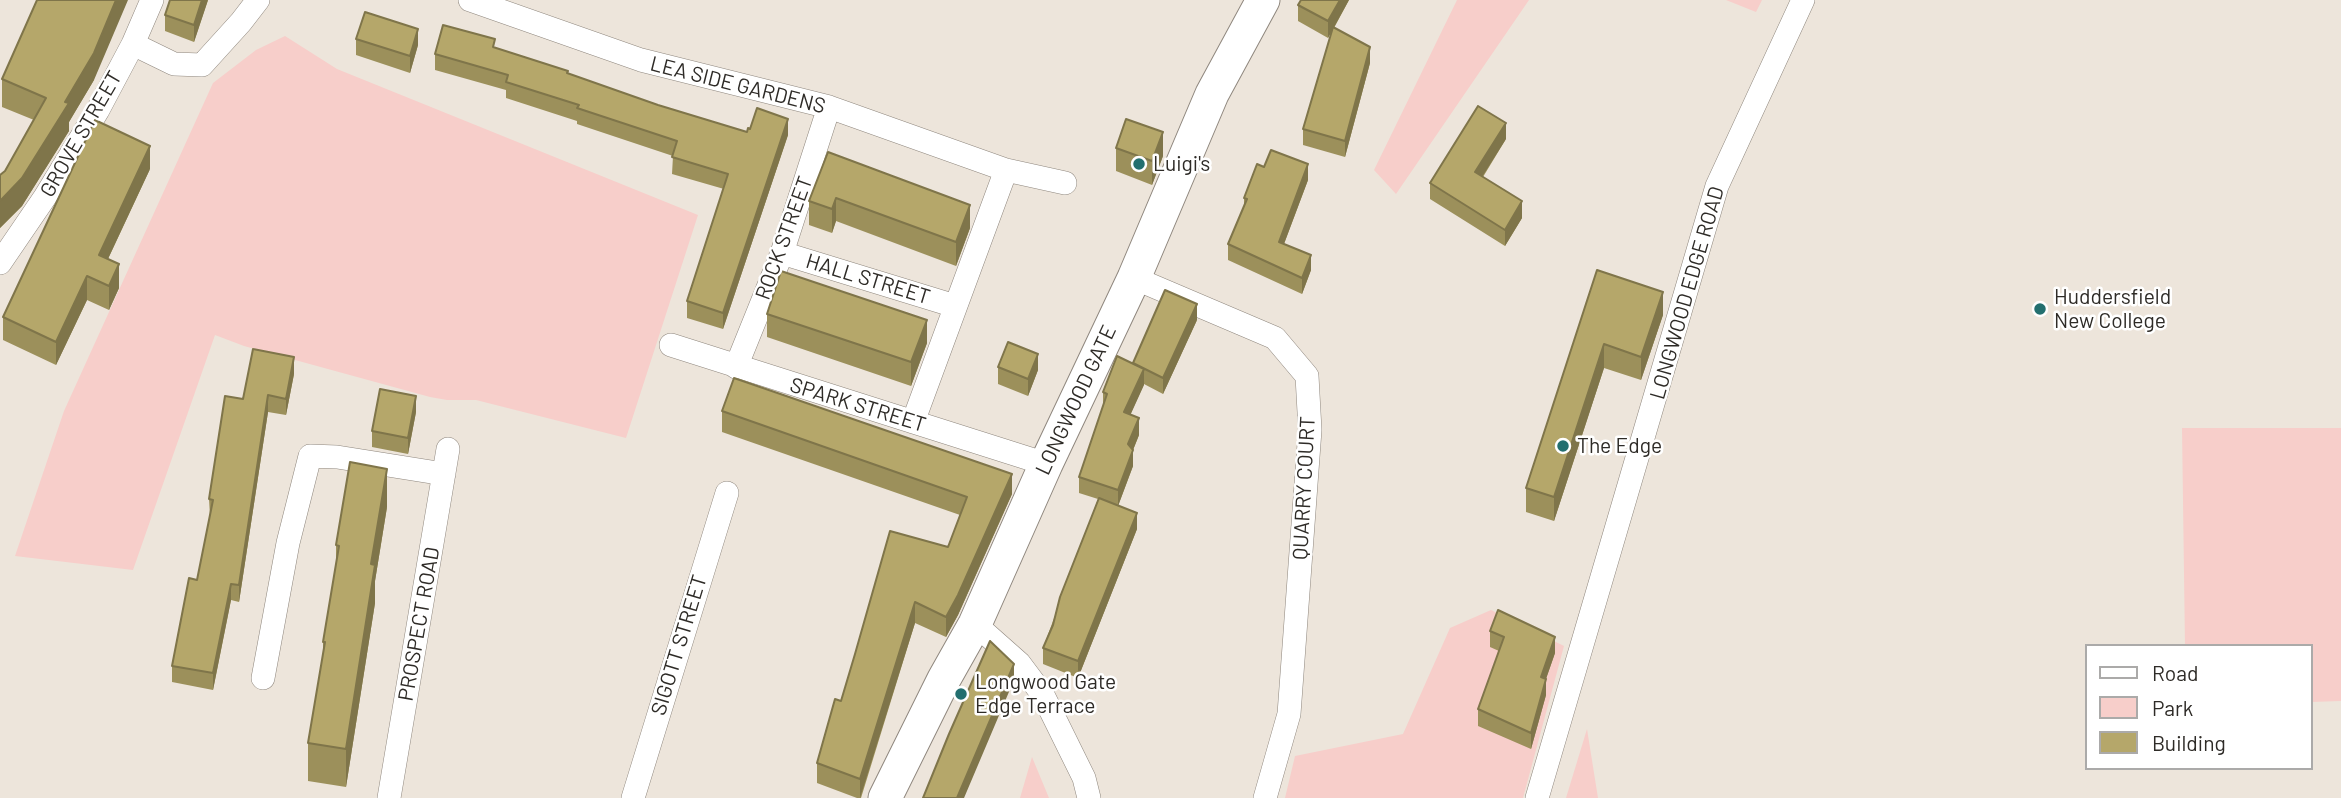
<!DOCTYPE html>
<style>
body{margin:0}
#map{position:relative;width:2341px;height:798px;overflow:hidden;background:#ede5db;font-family:Barlow,sans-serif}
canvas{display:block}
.legend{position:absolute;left:2085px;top:644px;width:228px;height:126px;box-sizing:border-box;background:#fff;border:2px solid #abaaa9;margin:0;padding:9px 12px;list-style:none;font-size:21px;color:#2e2b27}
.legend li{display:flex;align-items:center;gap:14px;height:35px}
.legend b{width:35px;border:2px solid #abaaa9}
</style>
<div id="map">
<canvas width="2341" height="798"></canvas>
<ul class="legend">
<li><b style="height:9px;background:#fff"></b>Road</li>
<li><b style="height:19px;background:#f7ceca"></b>Park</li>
<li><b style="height:19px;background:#b5a76a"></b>Building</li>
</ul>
</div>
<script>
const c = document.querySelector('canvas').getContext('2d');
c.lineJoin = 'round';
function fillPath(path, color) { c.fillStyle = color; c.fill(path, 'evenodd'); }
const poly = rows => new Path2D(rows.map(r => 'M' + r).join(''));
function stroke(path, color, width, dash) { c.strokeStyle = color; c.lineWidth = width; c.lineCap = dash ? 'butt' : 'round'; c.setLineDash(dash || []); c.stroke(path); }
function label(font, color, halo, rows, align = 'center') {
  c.font = font + ' Barlow,sans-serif'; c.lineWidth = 5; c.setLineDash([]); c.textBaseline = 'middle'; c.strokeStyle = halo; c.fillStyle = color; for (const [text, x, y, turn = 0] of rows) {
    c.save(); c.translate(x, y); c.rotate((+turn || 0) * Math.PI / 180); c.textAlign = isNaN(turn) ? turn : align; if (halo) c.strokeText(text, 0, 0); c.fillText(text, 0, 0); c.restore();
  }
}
const green = poly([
 [1457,0,1529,0,1396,194,1374,170],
 [1726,0,1762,0,1756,12],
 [285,36,337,69,698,215,626,438,476,400,447,400,430,397,244,346,215,335,133,570,15,556,64,411,213,83,256,50],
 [2182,428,2341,428,2341,701,2311,702,2311,646,2185,646],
 [1491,610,1564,646,1523,798,1285,798,1295,756,1403,734,1450,628],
 [1587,729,1598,798,1566,798],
 [1032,757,1049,798,1020,798]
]);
const street = poly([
 [470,0,641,60,829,107,1006,170,913,422],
 [133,44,174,64,202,65,241,22,258,0],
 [1006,170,1065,183],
 [782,253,955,306],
 [0,263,45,197,98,110,133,44,152,0],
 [1134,278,1275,338,1307,376,1310,430,1289,714,1265,798],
 [671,345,1046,464],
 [736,367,782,253,829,107],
 [975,624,1019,663,1043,695,1084,778,1089,798],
 [263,678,288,543,310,456,337,457,444,474],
 [389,798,448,449],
 [633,798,727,493],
 [1537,798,1717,186,1803,0]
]);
const secondary = poly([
 [885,798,944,679,975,624,1046,464,1134,278,1212,94,1263,0]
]);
const wall = poly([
 [208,0,194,42,165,31,165,15],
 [1349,0,1334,28,1370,63,1345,157,1303,145,1303,129,1332,31,1328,38,1298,21,1298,5],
 [356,39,418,45,410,73,356,55],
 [495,48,658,105,747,132,750,129,788,135,723,329,687,318,687,301,724,189,672,174,673,156,577,124,577,121,506,98,506,90,435,70,435,54],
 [2,79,94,80,69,122,69,131,22,206,0,228,0,175,5,171,34,120,2,107],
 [1506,139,1483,177,1522,218,1505,246,1430,199,1430,183],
 [1116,148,1163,156,1152,185,1116,171],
 [828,152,970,228,956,266,836,221,832,233,809,225,809,201],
 [150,169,108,259,119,288,109,310,87,300,56,365,3,340,3,317],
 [1308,180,1284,244,1311,270,1302,294,1228,260,1228,244,1244,207,1244,198],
 [1597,270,1663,315,1641,380,1604,368,1554,521,1526,512,1526,488],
 [767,314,927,343,911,386,767,337],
 [1197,320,1163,394,1144,384,1130,415,1139,435,1133,450,1133,466,1118,506,1137,529,1078,678,1043,664,1043,648,1098,499,1079,493,1079,477,1103,406,1103,392,1133,364],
 [998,367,1038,370,1028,396,998,384],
 [294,374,286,415,268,412,239,602,231,600,213,690,172,682,172,666,197,580,210,516,209,499,243,399],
 [722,411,1012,494,958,615,946,637,915,623,861,798,857,798,817,783,817,763,841,701,948,547,960,515,722,432],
 [416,412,408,454,372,447,372,431],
 [387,507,375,581,375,603,346,787,308,781,308,743,323,654,323,642,336,566,336,545],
 [1490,631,1555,653,1546,679,1546,695,1531,749,1478,726,1478,709,1499,651,1490,647]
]);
const shadedWall = poly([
 [116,0,128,0,94,80,69,122,69,131,22,206,0,228,0,201],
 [202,0,208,0,194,42,194,25],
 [1340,0,1349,0,1328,38,1328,21],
 [418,29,418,45,410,73,410,56],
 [1370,47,1370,63,1345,157,1345,141],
 [788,119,788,135,723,329,723,313],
 [1506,123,1506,139,1475,188,1475,172],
 [1163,132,1163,156,1152,185,1152,161],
 [150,146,150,169,99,278,99,255],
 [1308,164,1308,180,1279,257,1279,242],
 [836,198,836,221,832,233,832,209],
 [1522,201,1522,218,1505,246,1505,230],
 [970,205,970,228,956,266,956,242],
 [1311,255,1311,270,1302,294,1302,278],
 [119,264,119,288,109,310,109,286],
 [87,276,87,300,56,365,56,342],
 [1663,292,1663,315,1641,380,1641,357],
 [1197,304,1197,320,1163,394,1163,378],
 [927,320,927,343,911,386,911,362],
 [1604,344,1604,368,1554,521,1554,497],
 [1038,354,1038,370,1028,396,1028,379],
 [294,357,294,374,286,415,286,399],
 [1144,369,1144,385,1124,429,1124,412],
 [268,395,268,412,239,602,239,585],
 [416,396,416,412,408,454,408,438],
 [1139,418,1139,435,1133,450,1133,466,1118,506,1118,490,1128,444],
 [387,469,387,507,375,581,375,603,346,787,346,749,371,564],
 [1012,474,1012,494,958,615,946,637,946,617],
 [1137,513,1137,529,1078,678,1078,661],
 [231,584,231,600,213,690,213,673],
 [915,602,915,623,860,798,860,779],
 [1555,637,1555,653,1541,693,1541,677],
 [1014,664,1014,680,964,798,957,798],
 [1546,679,1546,695,1531,749,1531,733]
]);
const building = poly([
 [37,0,116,0,94,53,65,102,69,103,22,178,0,201,0,175,5,171,46,98,2,79,37,0],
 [170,0,202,0,194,25,165,15,170,0],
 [1301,0,1340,0,1328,21,1298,5,1301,0],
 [365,12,418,29,410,56,356,39,365,12],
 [443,25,495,39,493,47,568,71,567,73,658,105,747,132,748,128,750,129,757,108,788,119,723,313,687,301,728,174,672,157,677,141,577,108,579,105,506,82,508,75,435,54,443,25],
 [1333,27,1370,47,1345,141,1303,129,1333,27],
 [1478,106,1506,123,1475,172,1522,201,1505,230,1430,183,1478,106],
 [1126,119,1163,132,1152,161,1116,148,1126,119],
 [95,120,150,146,99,255,119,264,109,286,87,276,56,342,3,317,95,120],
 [1271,150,1308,164,1279,242,1311,255,1302,278,1228,244,1247,199,1244,198,1257,164,1264,167,1271,150],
 [828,152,970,205,956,242,836,198,832,209,809,201,828,152],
 [1597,270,1663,292,1641,357,1604,344,1554,497,1526,488,1597,270],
 [781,271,927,320,911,362,767,314,781,271],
 [1165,290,1197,304,1163,378,1133,363,1165,290],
 [1008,342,1038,354,1028,379,998,367,1008,342],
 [253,349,294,357,286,399,268,395,239,585,231,584,213,673,172,666,189,578,197,580,213,500,209,499,225,396,243,399,253,349],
 [1117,356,1144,369,1124,412,1139,418,1128,444,1133,450,1118,490,1079,477,1107,394,1103,392,1117,356],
 [734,378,1012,474,958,595,946,617,915,602,860,779,817,763,835,699,841,701,855,654,890,531,948,547,967,497,722,411,734,378],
 [380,389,416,396,408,438,372,431,380,389],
 [350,462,387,469,371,564,375,565,346,749,308,743,325,642,323,642,339,546,336,545,350,462],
 [1099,498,1137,513,1078,661,1043,648,1053,625,1060,597,1099,498],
 [1498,610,1555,637,1541,677,1546,679,1531,733,1478,709,1504,637,1490,631,1498,610],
 [990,641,1014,664,957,798,923,798,949,734,990,641]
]);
const markers = [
 [1139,164,7,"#236f6f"],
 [2040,309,7,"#236f6f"],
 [1563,446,7,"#236f6f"],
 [961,694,7,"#236f6f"]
];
const streetNames = [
 ["LEA SIDE GARDENS",738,85,14],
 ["GROVE STREET",81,134,-60],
 ["ROCK STREET",784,238,-70],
 ["HALL STREET",868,279,17],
 ["LONGWOOD EDGE ROAD",1687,293,-74],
 ["LONGWOOD GATE",1076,400,-65],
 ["SPARK STREET",858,405,17],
 ["QUARRY COURT",1304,488,-87],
 ["PROSPECT ROAD",419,624,-80],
 ["SIGOTT STREET",679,645,-73]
];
const poiNames = [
 ["Luigi's",1153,164],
 ["Huddersfield",2054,297],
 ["New College",2054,321],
 ["The Edge",1577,446],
 ["Longwood Gate",975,682],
 ["Edge Terrace",975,706]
];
fillPath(green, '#f7ceca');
stroke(street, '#8f877e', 24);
stroke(secondary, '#8f877e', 35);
stroke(street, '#fff', 23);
stroke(secondary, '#fff', 33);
fillPath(wall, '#9c905b');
fillPath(shadedWall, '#7f754a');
fillPath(building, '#b5a76a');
stroke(building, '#7f754a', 2);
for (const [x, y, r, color] of markers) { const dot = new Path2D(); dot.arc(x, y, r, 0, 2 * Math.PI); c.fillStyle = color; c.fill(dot); stroke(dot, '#fff', 2.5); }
label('21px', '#2e2b27', '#fff', streetNames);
label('21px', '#2e2b27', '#fff', poiNames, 'left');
</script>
